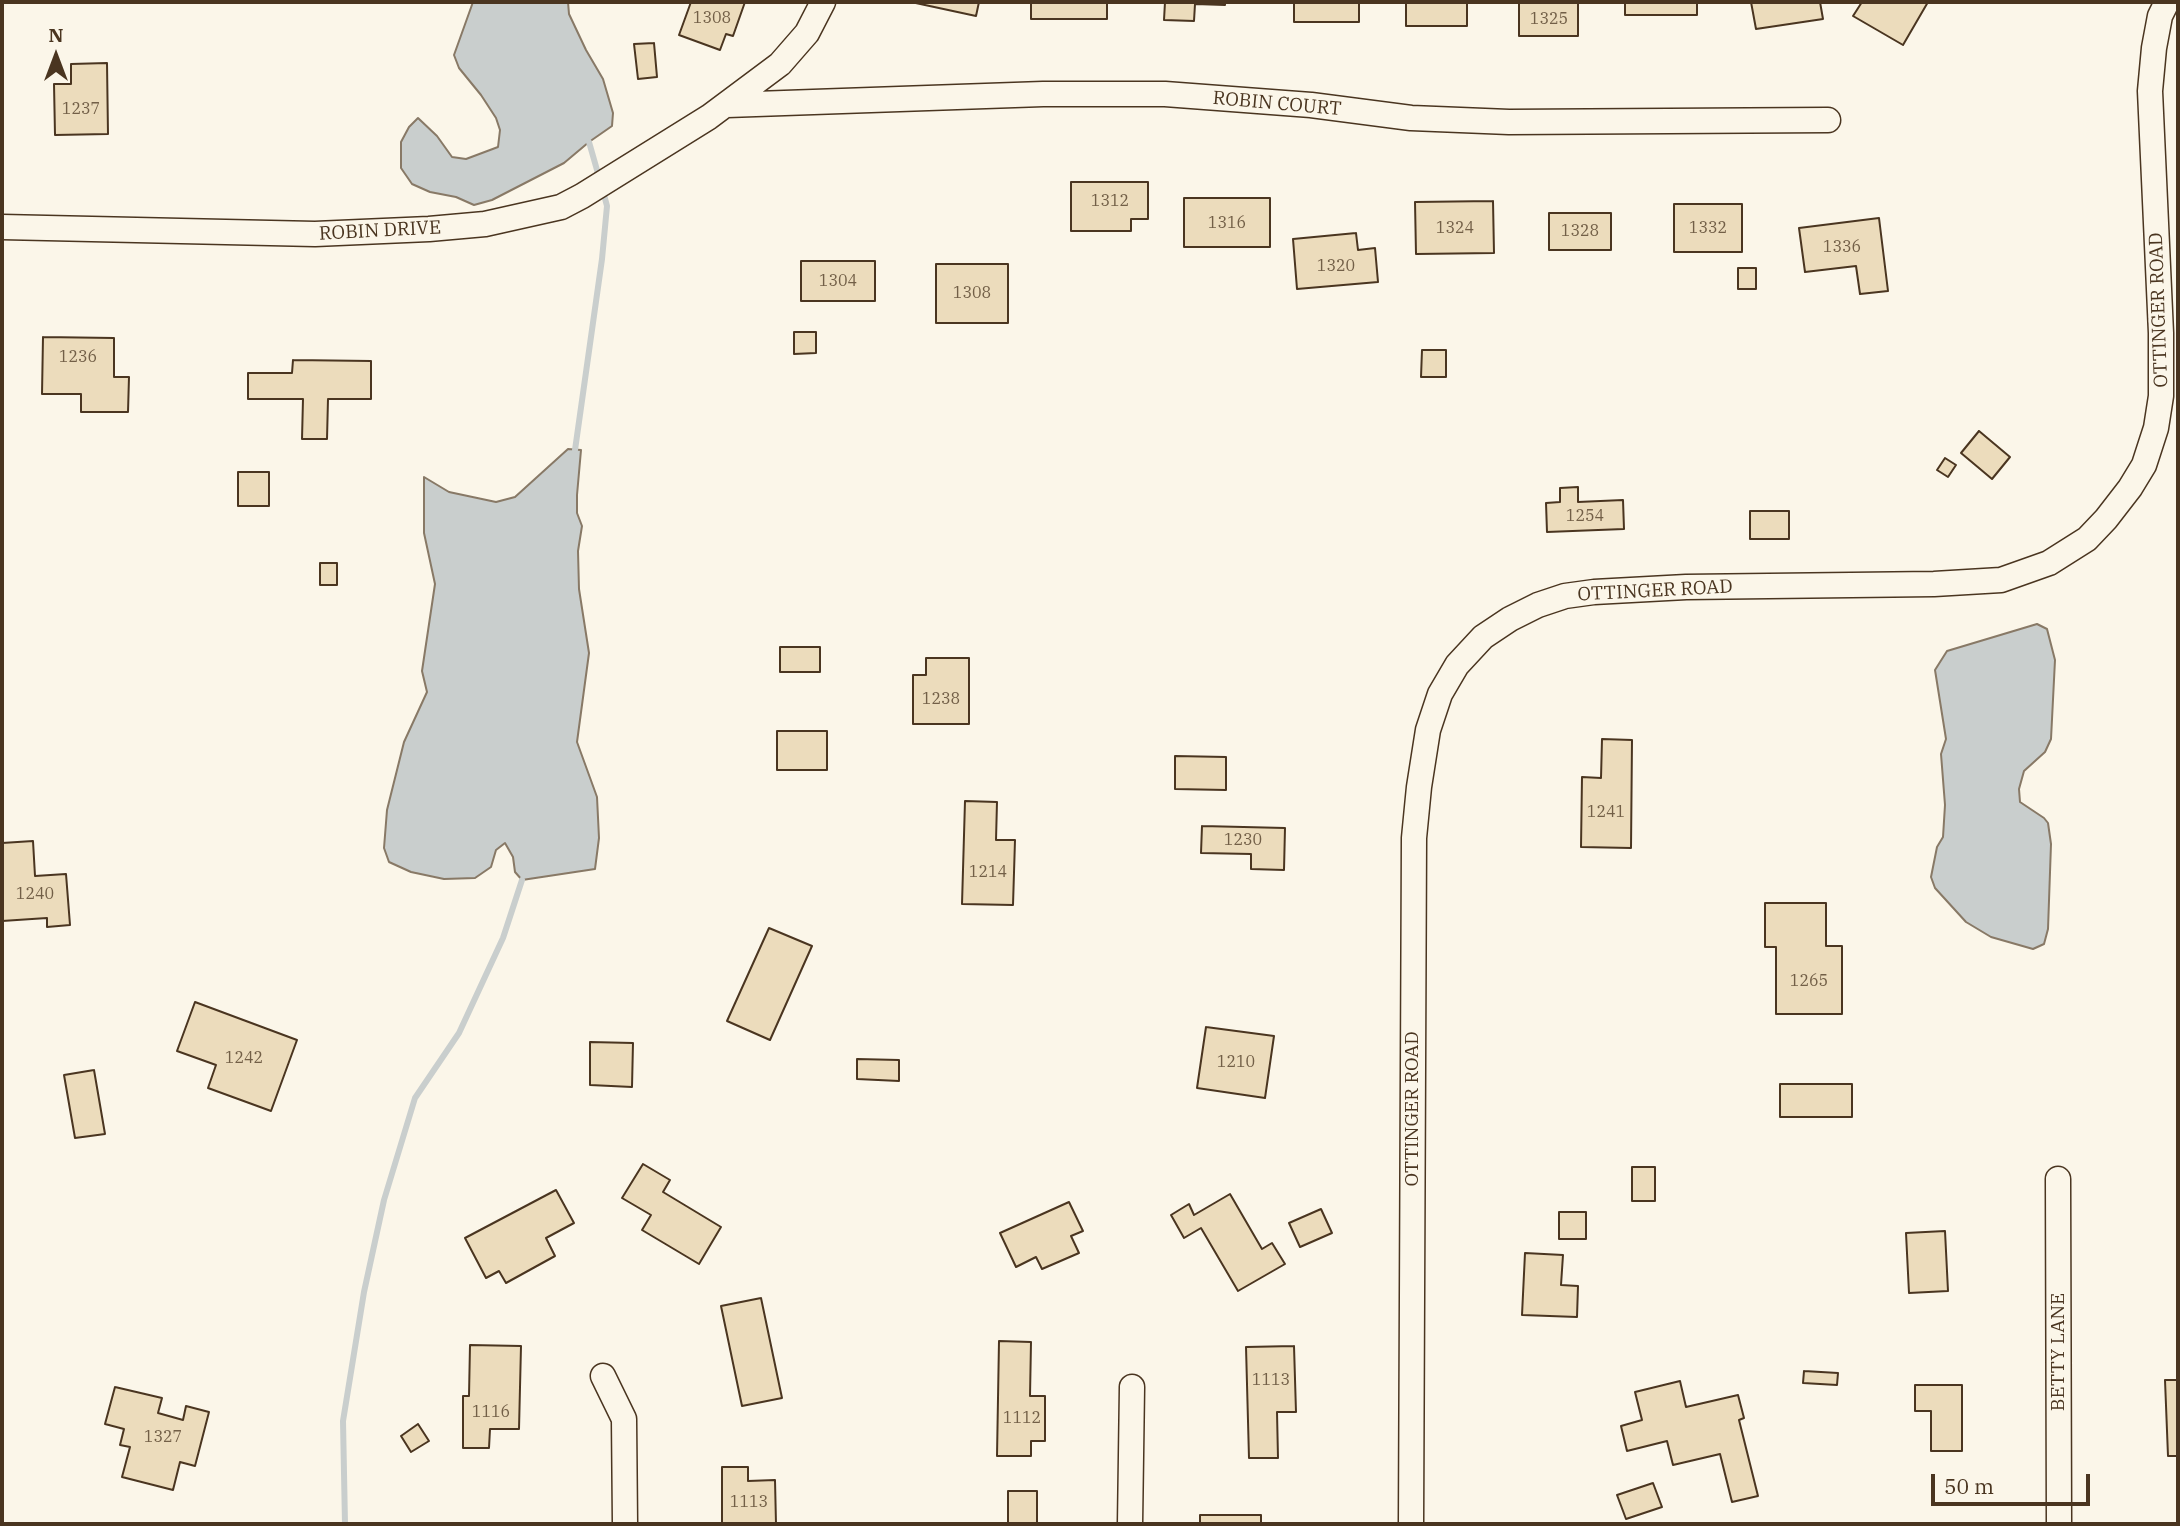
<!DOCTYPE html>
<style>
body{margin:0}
#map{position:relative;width:2180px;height:1526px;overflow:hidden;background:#fbf6e9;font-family:"IBM Plex Serif",serif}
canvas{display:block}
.frame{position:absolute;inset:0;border:4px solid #4a3520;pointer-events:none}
.north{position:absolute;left:21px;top:21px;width:70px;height:70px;-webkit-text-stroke:5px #fbf6e9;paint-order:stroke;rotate:0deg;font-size:19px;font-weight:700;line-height:28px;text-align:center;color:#4a3520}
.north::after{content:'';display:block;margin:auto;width:24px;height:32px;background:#4a3520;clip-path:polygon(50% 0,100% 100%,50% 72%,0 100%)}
.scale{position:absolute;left:1931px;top:1474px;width:159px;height:32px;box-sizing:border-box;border:4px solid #4a3520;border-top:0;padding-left:9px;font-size:21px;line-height:24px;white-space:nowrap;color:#4a3520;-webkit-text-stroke:5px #fbf6e9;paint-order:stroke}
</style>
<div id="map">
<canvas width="2180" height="1526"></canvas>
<div class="frame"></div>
<div class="north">N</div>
<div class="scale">50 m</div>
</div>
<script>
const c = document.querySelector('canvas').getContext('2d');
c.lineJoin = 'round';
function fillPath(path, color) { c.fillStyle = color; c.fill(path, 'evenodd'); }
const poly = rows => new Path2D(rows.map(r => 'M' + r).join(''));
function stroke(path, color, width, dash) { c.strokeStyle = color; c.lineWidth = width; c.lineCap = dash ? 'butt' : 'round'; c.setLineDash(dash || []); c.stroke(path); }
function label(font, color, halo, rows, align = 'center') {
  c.font = font + ' "IBM Plex Serif",serif'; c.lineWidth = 5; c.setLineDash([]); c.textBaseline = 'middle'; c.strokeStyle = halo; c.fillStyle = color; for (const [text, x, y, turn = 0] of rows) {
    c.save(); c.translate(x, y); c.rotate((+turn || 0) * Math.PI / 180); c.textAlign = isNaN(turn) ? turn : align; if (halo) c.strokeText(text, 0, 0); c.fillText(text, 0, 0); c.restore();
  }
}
const water = poly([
 [473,2,568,2,569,14,586,50,603,79,613,113,612,126,589,142,564,163,492,200,474,205,456,197,430,192,412,184,401,168,401,142,409,127,418,118,437,136,452,157,466,159,498,147,500,130,496,118,481,95,459,68,454,55,473,2],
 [568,449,581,450,577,495,577,513,582,526,578,551,579,589,589,653,577,742,597,797,599,838,595,869,522,880,515,872,513,857,505,843,496,850,491,867,475,878,444,879,411,872,389,862,384,848,387,810,404,742,427,692,422,671,435,584,424,533,424,477,449,492,496,502,515,497,568,449],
 [2037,624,2047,629,2055,660,2051,739,2045,752,2024,771,2019,789,2020,802,2044,818,2048,823,2051,844,2048,929,2044,944,2033,949,1991,937,1966,922,1935,888,1931,877,1937,847,1943,837,1945,805,1941,754,1946,739,1935,670,1947,651,2037,624]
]);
const stream = poly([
 [589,142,599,177],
 [575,450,602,259,607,206,603,191],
 [345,1524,343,1421,364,1292,384,1200,415,1098,459,1033,503,938,522,880]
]);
const building = poly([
 [691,2,745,2,733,36,726,34,720,50,679,35,691,2],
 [911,2,979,2,976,16,911,2],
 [1031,2,1107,2,1107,19,1031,19,1031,2],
 [1165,2,1225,2,1225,5,1195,4,1194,21,1164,20,1165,2],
 [1294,2,1359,2,1359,22,1294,22,1294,2],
 [1406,2,1467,2,1467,26,1406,26,1406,2],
 [1519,2,1578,2,1578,36,1519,36,1519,2],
 [1625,2,1697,2,1697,15,1625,15,1625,2],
 [1751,2,1820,2,1823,19,1756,29,1751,2],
 [1862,2,1928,2,1903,45,1853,16,1862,2],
 [654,43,657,77,638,79,634,44,654,43],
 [107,63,108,134,55,135,54,84,71,84,71,64,107,63],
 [1071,182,1148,182,1148,219,1131,219,1131,231,1071,231,1071,182],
 [1184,198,1270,198,1270,247,1184,247,1184,198],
 [1493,201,1494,253,1416,254,1415,202,1493,201],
 [1674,204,1742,204,1742,252,1674,252,1674,204],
 [1549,213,1611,213,1611,250,1549,250,1549,213],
 [1879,218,1888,291,1860,294,1856,266,1805,272,1799,228,1879,218],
 [1356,233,1358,250,1375,248,1378,282,1297,289,1293,239,1356,233],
 [801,261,875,261,875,301,801,301,801,261],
 [936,264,1008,264,1008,323,936,323,936,264],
 [1738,268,1756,268,1756,289,1738,289,1738,268],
 [794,332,816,332,816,353,794,354,794,332],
 [43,337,114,338,114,377,129,377,128,412,81,412,81,394,42,394,43,337],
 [1422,350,1446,350,1446,377,1421,377,1422,350],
 [293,360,371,361,371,399,328,399,327,439,302,439,303,399,248,399,248,373,292,373,293,360],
 [1979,431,2010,457,1992,479,1961,453,1979,431],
 [1945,458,1956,465,1948,477,1937,470,1945,458],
 [238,472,269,472,269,506,238,506,238,472],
 [1578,487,1578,502,1623,500,1624,529,1547,532,1546,503,1560,502,1560,488,1578,487],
 [1750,511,1789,511,1789,539,1750,539,1750,511],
 [320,563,337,563,337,585,320,585,320,563],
 [780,647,820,647,820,672,780,672,780,647],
 [926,658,969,658,969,724,913,724,913,675,926,675,926,658],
 [777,731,827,731,827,770,777,770,777,731],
 [1602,739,1632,740,1631,848,1581,847,1582,777,1601,778,1602,739],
 [1175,756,1226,757,1226,790,1175,789,1175,756],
 [965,801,997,802,996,840,1015,840,1013,905,962,904,965,801],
 [1202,826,1285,828,1284,870,1251,869,1251,854,1201,853,1202,826],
 [33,841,35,876,66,874,70,925,47,927,47,918,2,921,2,843,33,841],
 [1765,903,1826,903,1826,946,1842,946,1842,1014,1776,1014,1776,947,1765,947,1765,903],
 [769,928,812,946,770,1040,727,1021,769,928],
 [195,1002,297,1040,271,1111,208,1088,216,1065,177,1051,195,1002],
 [1206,1027,1274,1036,1265,1098,1197,1088,1206,1027],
 [590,1042,633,1043,632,1087,590,1085,590,1042],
 [857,1059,899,1060,899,1081,857,1079,857,1059],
 [94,1070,105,1134,75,1138,64,1075,94,1070],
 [1780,1084,1852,1084,1852,1117,1780,1117,1780,1084],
 [643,1164,670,1180,663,1192,721,1227,699,1264,642,1230,651,1215,622,1198,643,1164],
 [1632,1167,1655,1167,1655,1201,1632,1201,1632,1167],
 [556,1190,574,1223,546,1238,555,1256,506,1283,499,1271,486,1278,465,1238,556,1190],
 [1230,1194,1262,1249,1272,1243,1285,1264,1238,1291,1201,1228,1184,1238,1171,1215,1189,1204,1194,1215,1230,1194],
 [1069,1202,1083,1231,1071,1236,1079,1253,1042,1269,1036,1257,1016,1267,1000,1233,1069,1202],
 [1321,1209,1332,1233,1300,1247,1289,1223,1321,1209],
 [1559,1212,1586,1212,1586,1239,1559,1239,1559,1212],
 [1945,1231,1948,1291,1909,1293,1906,1233,1945,1231],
 [1525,1253,1563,1255,1561,1285,1578,1286,1577,1317,1522,1315,1525,1253],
 [761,1298,782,1398,742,1406,721,1306,761,1298],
 [999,1341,1031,1342,1030,1396,1045,1396,1045,1441,1031,1441,1031,1456,997,1456,999,1341],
 [470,1345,521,1346,519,1429,490,1429,489,1448,463,1448,463,1396,469,1396,470,1345],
 [1294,1346,1296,1412,1277,1412,1278,1458,1249,1458,1246,1347,1294,1346],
 [1804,1371,1838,1373,1837,1385,1803,1383,1804,1371],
 [2165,1380,2178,1380,2178,1456,2168,1456,2165,1380],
 [1680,1381,1686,1407,1738,1395,1744,1418,1739,1420,1758,1496,1732,1502,1720,1454,1673,1465,1667,1441,1627,1451,1621,1426,1642,1420,1635,1392,1680,1381],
 [1915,1385,1962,1385,1962,1451,1931,1451,1931,1411,1915,1411,1915,1385],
 [115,1387,162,1398,158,1413,183,1420,186,1406,209,1412,195,1466,180,1462,173,1490,122,1477,130,1447,120,1445,124,1429,105,1424,115,1387],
 [418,1424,429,1441,411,1452,401,1436,418,1424],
 [722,1467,748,1467,748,1481,775,1480,776,1524,722,1524,722,1467],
 [1653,1483,1662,1507,1626,1519,1617,1495,1653,1483],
 [1008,1491,1037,1491,1037,1524,1008,1524,1008,1491],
 [1200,1515,1261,1515,1261,1524,1200,1524,1200,1515]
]);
const minor = poly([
 [727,105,1043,94,1165,94,1311,105,1411,118,1509,122,1828,120],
 [2,227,315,234,429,229,485,224,561,207,582,196,709,117,780,64,807,33,823,2],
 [2058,1179,2059,1524],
 [603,1376,624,1419,625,1524],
 [1130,1524,1132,1387],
 [1411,1524,1414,838,1419,787,1428,730,1440,694,1457,665,1483,637,1510,619,1538,605,1565,596,1594,592,1686,587,1934,584,2001,580,2049,563,2087,539,2106,519,2130,488,2144,465,2156,428,2161,396,2161,333,2150,91,2154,48,2160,16,2167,2]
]);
const numberNames = [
 ["1308",712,18],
 ["1325",1549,19],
 ["1237",81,109],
 ["1312",1110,201],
 ["1316",1227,223],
 ["1324",1455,228],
 ["1332",1708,228],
 ["1328",1580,231],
 ["1336",1842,247],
 ["1320",1336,266],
 ["1304",838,281],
 ["1308",972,293],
 ["1236",78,357],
 ["1254",1585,516],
 ["1238",941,699],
 ["1241",1606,812],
 ["1230",1243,840],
 ["1214",988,872],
 ["1240",35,894],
 ["1265",1809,981],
 ["1242",244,1058],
 ["1210",1236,1062],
 ["1113",1271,1380],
 ["1116",491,1412],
 ["1112",1022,1418],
 ["1327",163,1437],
 ["1113",749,1502]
];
const streetNames = [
 ["ROBIN COURT",1277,104,5],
 ["ROBIN DRIVE",380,231,-3],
 ["OTTINGER ROAD",2159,310,-92],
 ["OTTINGER ROAD",1655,591,-3],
 ["OTTINGER ROAD",1413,1109,-90],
 ["BETTY LANE",2059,1352,-90]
];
fillPath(water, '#c9cecd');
stroke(water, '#887966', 2);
stroke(stream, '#c9cecd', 6);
fillPath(building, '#ecdcbc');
stroke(building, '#4a3520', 2);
stroke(minor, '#4a3520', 27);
stroke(minor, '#fbf6e9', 24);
label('16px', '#725f47', null, numberNames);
label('19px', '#4a3520', '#fbf6e9', streetNames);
</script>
